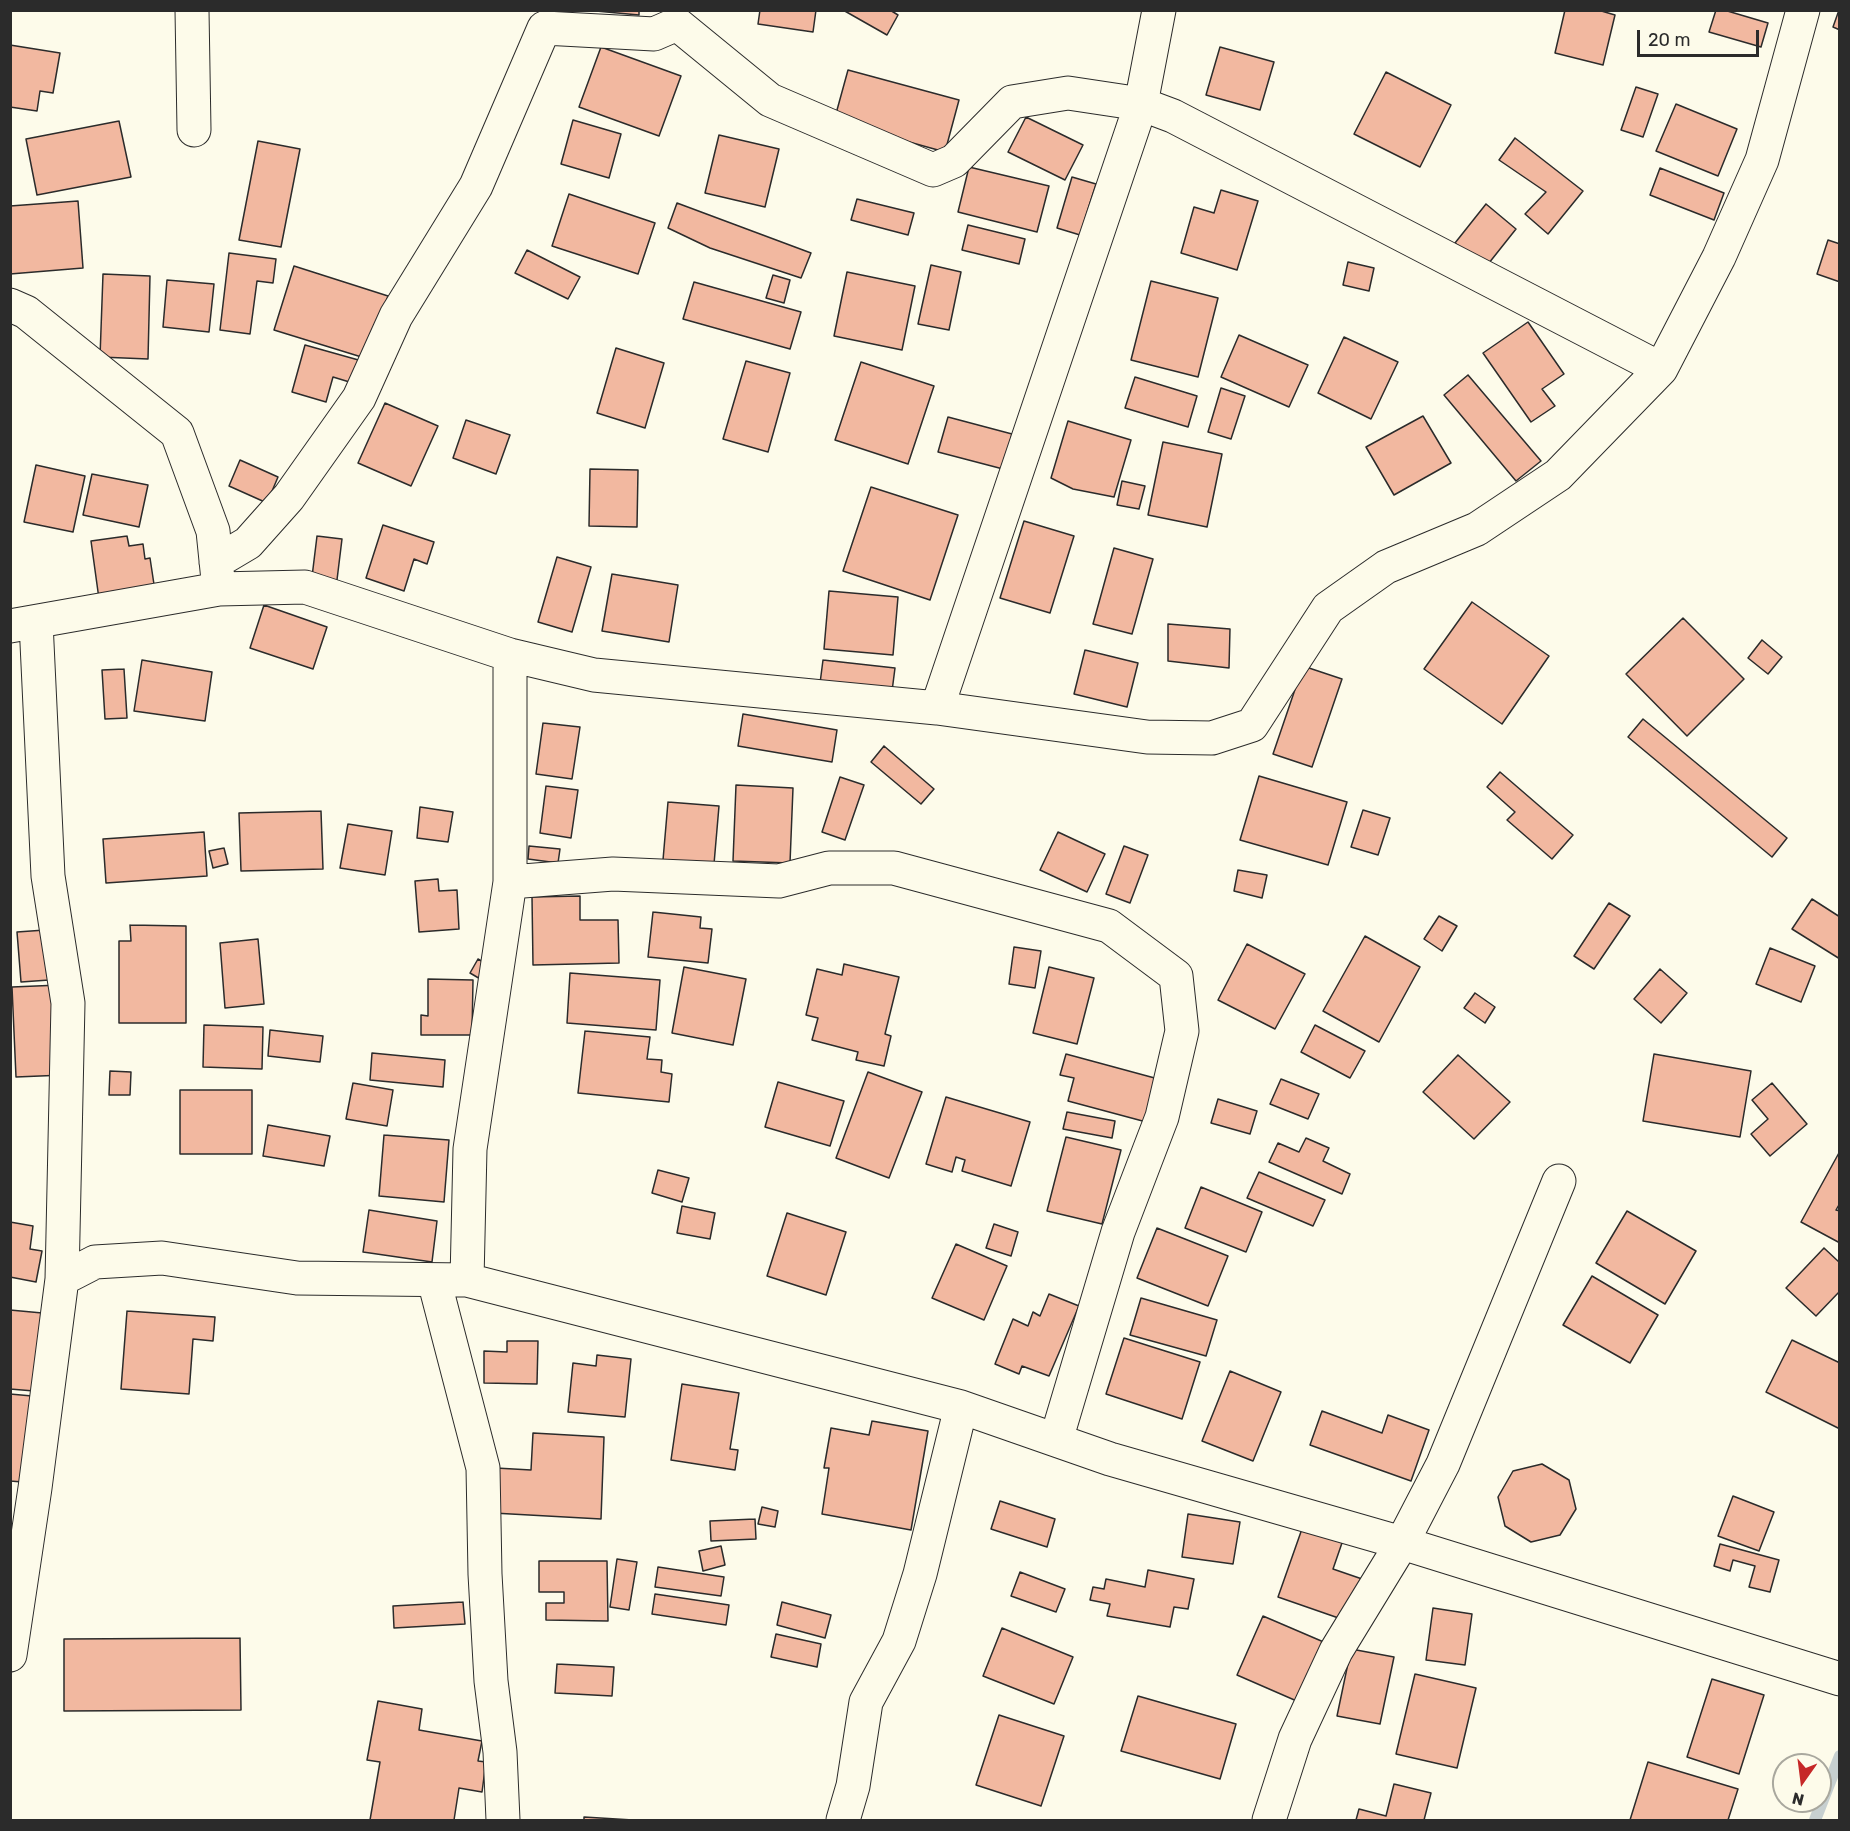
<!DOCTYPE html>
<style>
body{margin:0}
#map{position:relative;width:1850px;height:1831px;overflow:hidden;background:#fdfbea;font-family:Rubik,sans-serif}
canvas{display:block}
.frame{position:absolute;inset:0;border:12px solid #2b2b2b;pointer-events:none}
.north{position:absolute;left:1772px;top:1753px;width:60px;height:60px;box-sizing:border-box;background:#fdfbea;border:2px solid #a9a89e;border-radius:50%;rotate:194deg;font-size:16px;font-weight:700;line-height:24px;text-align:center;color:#2b2b2b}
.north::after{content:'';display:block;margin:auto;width:21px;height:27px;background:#c62828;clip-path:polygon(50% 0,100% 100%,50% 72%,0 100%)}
.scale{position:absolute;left:1637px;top:30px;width:122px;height:27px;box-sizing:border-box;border:3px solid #2b2b2b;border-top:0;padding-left:8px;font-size:18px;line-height:21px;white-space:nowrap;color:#2b2b2b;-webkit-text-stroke:4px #fdfbea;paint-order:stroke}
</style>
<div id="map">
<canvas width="1850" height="1831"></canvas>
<div class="frame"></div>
<div class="north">N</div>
<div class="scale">20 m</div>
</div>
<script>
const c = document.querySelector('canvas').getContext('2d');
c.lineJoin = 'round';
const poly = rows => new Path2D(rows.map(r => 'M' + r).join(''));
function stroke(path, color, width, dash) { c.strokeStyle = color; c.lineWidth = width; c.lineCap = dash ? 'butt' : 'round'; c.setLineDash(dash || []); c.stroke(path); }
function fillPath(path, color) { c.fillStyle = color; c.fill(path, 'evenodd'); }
const stream = poly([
 [1815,1820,1840,1756]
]);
const building = poly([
 [585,10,639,10,639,15,585,10],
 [760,10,816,10,813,32,758,24,760,10],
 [843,10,890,10,898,15,887,35,843,10],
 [1565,10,1598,10,1615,15,1603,65,1555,53,1565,10],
 [1716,10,1724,10,1768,23,1761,47,1709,32,1716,10],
 [1839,10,1840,10,1840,30,1833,27,1839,10],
 [10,45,60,53,53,93,40,91,37,111,10,107,10,45],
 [601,47,681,76,659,136,579,107,601,47],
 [1220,47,1274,62,1260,110,1206,95,1220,47],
 [848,70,959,100,945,152,834,121,848,70],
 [1386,72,1451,105,1420,167,1354,134,1386,72],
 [1636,87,1658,94,1643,137,1621,130,1636,87],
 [1676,104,1737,129,1718,176,1656,151,1676,104],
 [1026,117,1083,145,1065,180,1008,152,1026,117],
 [573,120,621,134,609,178,561,164,573,120],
 [119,121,131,177,37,195,26,139,119,121],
 [719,135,779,149,765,207,705,193,719,135],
 [1515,138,1583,191,1548,234,1525,214,1546,192,1499,160,1515,138],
 [258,141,300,149,281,247,239,240,258,141],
 [969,167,1049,186,1037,232,958,212,969,167],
 [1660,168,1724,193,1714,220,1650,195,1660,168],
 [1072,177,1096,184,1080,235,1057,228,1072,177],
 [1221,190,1258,201,1237,270,1181,253,1194,207,1214,213,1221,190],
 [569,194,655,223,638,274,552,246,569,194],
 [857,199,914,213,908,235,851,220,857,199],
 [78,201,83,268,10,274,10,206,78,201],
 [677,203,811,253,801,278,710,248,668,228,677,203],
 [1486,204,1516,229,1485,268,1455,243,1486,204],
 [968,225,1025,239,1019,264,962,250,968,225],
 [1828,240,1840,244,1840,282,1817,274,1828,240],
 [527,250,580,277,568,299,515,273,527,250],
 [229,253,276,259,273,283,257,281,250,334,220,330,229,253],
 [1348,262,1374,268,1369,291,1343,285,1348,262],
 [931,265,961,272,949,330,918,324,931,265],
 [294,266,388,296,368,359,274,330,294,266],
 [847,272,915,286,902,350,834,336,847,272],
 [103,274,150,276,148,359,100,357,103,274],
 [773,275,790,280,784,303,766,298,773,275],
 [167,280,214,284,209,332,163,327,167,280],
 [1151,281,1218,298,1198,377,1131,360,1151,281],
 [694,282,801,312,790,349,683,319,694,282],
 [1528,322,1564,374,1542,389,1555,406,1531,422,1483,353,1528,322],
 [1239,335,1308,365,1289,407,1221,377,1239,335],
 [1344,337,1398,362,1371,419,1318,393,1344,337],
 [305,345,362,361,356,384,333,377,326,402,292,392,305,345],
 [616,348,664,363,645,428,597,413,616,348],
 [746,361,790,373,768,452,723,439,746,361],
 [861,362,934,386,908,464,835,440,861,362],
 [1468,375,1541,461,1516,481,1444,395,1468,375],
 [1135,377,1197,396,1188,427,1125,408,1135,377],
 [1221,388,1245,396,1231,439,1208,432,1221,388],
 [385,403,438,426,411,486,358,463,385,403],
 [1423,416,1451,463,1394,495,1366,447,1423,416],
 [948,417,1012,434,1003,469,938,452,948,417],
 [466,420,510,435,496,474,453,458,466,420],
 [1068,421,1131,440,1114,497,1073,489,1051,478,1068,421],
 [1163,442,1222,454,1207,527,1148,515,1163,442],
 [240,460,278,477,267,503,229,486,240,460],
 [36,465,85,476,73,532,24,522,36,465],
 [590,469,638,470,637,527,589,526,590,469],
 [92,474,148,485,139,527,83,515,92,474],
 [1122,481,1145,486,1139,509,1117,505,1122,481],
 [871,487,958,515,930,600,843,571,871,487],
 [1024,521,1074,536,1050,613,1000,598,1024,521],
 [383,525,434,542,427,564,414,559,404,591,366,578,383,525],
 [127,536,129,546,143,544,145,559,150,558,155,591,99,599,91,541,127,536],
 [317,536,342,539,336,588,311,585,317,536],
 [1114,548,1153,559,1132,634,1093,624,1114,548],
 [557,557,591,567,572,632,538,622,557,557],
 [612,574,678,585,669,642,602,631,612,574],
 [829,591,898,597,893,655,824,649,829,591],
 [1472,602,1549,656,1502,724,1424,669,1472,602],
 [264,605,327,627,313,669,250,648,264,605],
 [1683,618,1744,679,1687,736,1626,674,1683,618],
 [1168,624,1230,629,1229,668,1168,661,1168,624],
 [1762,640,1782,657,1768,674,1748,658,1762,640],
 [1085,650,1138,663,1127,707,1074,694,1085,650],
 [142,660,212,672,205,721,134,711,142,660],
 [823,660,895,668,891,699,819,691,823,660],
 [1303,666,1342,679,1312,767,1273,754,1303,666],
 [124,669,127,718,105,719,102,670,124,669],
 [743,714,837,730,832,762,738,746,743,714],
 [1643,719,1787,838,1772,857,1628,737,1643,719],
 [543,723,580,727,572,779,536,774,543,723],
 [884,746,934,789,921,804,871,762,884,746],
 [1500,772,1573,835,1552,859,1507,820,1515,812,1487,787,1500,772],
 [1259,776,1347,802,1328,865,1240,840,1259,776],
 [840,777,864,785,845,840,822,832,840,777],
 [736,785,793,788,790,863,733,861,736,785],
 [546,786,578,790,571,838,540,833,546,786],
 [668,802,719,806,714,864,663,860,668,802],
 [420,807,453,812,448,842,417,838,420,807],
 [1363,810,1390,818,1378,855,1351,847,1363,810],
 [321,811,323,869,241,871,239,813,321,811],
 [348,824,392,831,385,875,340,868,348,824],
 [204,832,207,876,106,883,103,839,204,832],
 [1058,832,1105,854,1087,892,1040,870,1058,832],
 [529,846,560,849,558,863,528,859,529,846],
 [1124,846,1148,855,1130,903,1106,894,1124,846],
 [224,848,228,864,213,868,209,851,224,848],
 [1238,870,1267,875,1262,898,1234,891,1238,870],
 [438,879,439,891,457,890,459,929,419,932,415,881,438,879],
 [580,896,580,920,618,920,619,963,533,965,532,897,580,896],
 [1812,899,1840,917,1840,959,1792,929,1812,899],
 [1609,903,1630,916,1594,969,1574,956,1609,903],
 [653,912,701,917,700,928,712,929,708,963,648,957,653,912],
 [1439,916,1457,926,1442,951,1424,939,1439,916],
 [130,925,186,926,186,1023,119,1023,119,941,131,941,130,925],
 [45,930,49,980,21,982,17,932,45,930],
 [1365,936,1420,967,1379,1042,1323,1011,1365,936],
 [258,939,264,1004,225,1008,220,943,258,939],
 [1247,944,1305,974,1275,1029,1218,1000,1247,944],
 [1014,947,1041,951,1035,988,1009,984,1014,947],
 [1770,948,1815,966,1801,1002,1756,984,1770,948],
 [478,959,490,966,482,980,470,973,478,959],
 [844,964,899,977,885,1034,891,1036,884,1066,856,1060,858,1052,812,1040,818,1018,806,1015,817,969,842,975,844,964],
 [684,967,746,979,733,1045,672,1033,684,967],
 [1049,967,1094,978,1077,1044,1033,1033,1049,967],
 [1660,969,1687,993,1661,1023,1634,999,1660,969],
 [570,973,660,980,656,1030,567,1023,570,973],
 [428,979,473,980,472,1035,421,1035,421,1015,428,1016,428,979],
 [60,985,64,1075,16,1077,12,987,60,985],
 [1475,993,1495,1007,1485,1023,1464,1008,1475,993],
 [204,1025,263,1027,262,1069,203,1067,204,1025],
 [1315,1025,1365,1051,1350,1078,1301,1052,1315,1025],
 [270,1030,323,1036,320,1062,268,1056,270,1030],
 [585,1031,650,1037,647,1059,662,1060,661,1072,672,1074,669,1102,578,1093,585,1031],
 [372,1053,445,1060,443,1087,370,1080,372,1053],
 [1066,1054,1162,1080,1150,1123,1068,1101,1074,1078,1060,1075,1066,1054],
 [1654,1054,1751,1071,1740,1137,1643,1121,1654,1054],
 [1458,1055,1510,1102,1474,1139,1423,1092,1458,1055],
 [110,1071,131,1072,130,1095,109,1095,110,1071],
 [868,1072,922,1092,889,1178,836,1158,868,1072],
 [1281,1079,1319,1094,1308,1119,1270,1104,1281,1079],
 [778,1082,844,1101,830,1146,765,1127,778,1082],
 [353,1083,393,1090,387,1126,346,1119,353,1083],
 [1772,1083,1807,1124,1770,1156,1751,1134,1768,1119,1752,1100,1772,1083],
 [180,1090,252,1090,252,1154,180,1154,180,1090],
 [946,1097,1030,1122,1011,1186,962,1171,965,1160,956,1157,952,1172,926,1164,946,1097],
 [1218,1099,1257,1111,1250,1134,1211,1123,1218,1099],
 [1067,1112,1115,1121,1112,1138,1063,1129,1067,1112],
 [268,1125,330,1136,324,1166,263,1156,268,1125],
 [384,1135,449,1140,444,1202,379,1196,384,1135],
 [1066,1137,1121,1150,1102,1224,1047,1211,1066,1137],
 [1306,1138,1329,1148,1323,1161,1350,1174,1342,1194,1269,1162,1278,1143,1299,1152,1306,1138],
 [1840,1151,1840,1203,1836,1210,1840,1211,1840,1243,1801,1222,1840,1151],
 [658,1170,689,1178,682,1202,652,1193,658,1170],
 [1259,1172,1325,1200,1313,1226,1247,1198,1259,1172],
 [1201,1187,1262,1212,1246,1252,1185,1228,1201,1187],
 [682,1206,715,1213,710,1239,677,1233,682,1206],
 [369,1210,437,1221,432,1262,363,1252,369,1210],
 [1627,1211,1696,1251,1665,1304,1596,1263,1627,1211],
 [787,1213,846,1232,826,1295,767,1276,787,1213],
 [10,1222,33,1226,30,1249,42,1251,36,1282,10,1277,10,1222],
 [994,1224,1018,1232,1011,1256,986,1248,994,1224],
 [1157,1228,1228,1256,1208,1306,1137,1278,1157,1228],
 [956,1244,1007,1266,984,1320,932,1298,956,1244],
 [1824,1248,1840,1263,1840,1291,1816,1316,1786,1288,1824,1248],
 [1592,1276,1658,1315,1630,1363,1563,1325,1592,1276],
 [1049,1294,1079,1306,1049,1376,1022,1366,1019,1374,995,1364,1013,1319,1028,1326,1033,1312,1040,1316,1049,1294],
 [1141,1298,1217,1320,1206,1356,1130,1335,1141,1298],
 [10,1310,53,1314,46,1392,10,1389,10,1310],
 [127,1311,215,1317,213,1341,193,1339,189,1394,121,1389,127,1311],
 [1124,1338,1200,1362,1182,1419,1106,1394,1124,1338],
 [1792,1340,1840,1363,1840,1429,1766,1392,1792,1340],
 [507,1341,538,1341,537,1384,484,1383,484,1351,507,1352,507,1341],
 [597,1355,631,1359,625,1417,568,1412,573,1363,596,1366,597,1355],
 [1230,1371,1281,1392,1253,1461,1202,1441,1230,1371],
 [682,1384,739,1393,730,1449,738,1450,735,1470,671,1460,682,1384],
 [10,1394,43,1397,35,1483,10,1481,10,1394],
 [1322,1411,1382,1433,1388,1415,1429,1430,1411,1481,1310,1445,1322,1411],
 [872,1421,928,1431,911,1530,822,1514,829,1468,824,1468,831,1428,869,1435,872,1421],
 [533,1433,604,1437,601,1519,493,1513,496,1468,531,1470,533,1433],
 [1542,1464,1569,1480,1576,1509,1560,1535,1531,1542,1505,1526,1498,1497,1513,1471,1542,1464],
 [1733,1496,1774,1512,1759,1551,1718,1536,1733,1496],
 [1000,1501,1055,1519,1047,1547,991,1529,1000,1501],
 [762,1507,778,1511,775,1527,758,1524,762,1507],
 [1188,1514,1240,1522,1233,1564,1182,1557,1188,1514],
 [755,1519,756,1539,711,1541,710,1521,755,1519],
 [1303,1526,1343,1540,1333,1569,1365,1580,1350,1622,1278,1597,1303,1526],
 [1720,1544,1779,1560,1770,1592,1749,1587,1755,1566,1733,1560,1730,1571,1714,1566,1720,1544],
 [721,1546,725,1565,703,1571,699,1551,721,1546],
 [617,1559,637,1562,629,1610,610,1607,617,1559],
 [539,1561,607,1561,608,1621,546,1620,546,1603,564,1603,564,1592,539,1592,539,1561],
 [658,1567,724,1577,721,1596,655,1587,658,1567],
 [1148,1570,1194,1579,1188,1609,1174,1607,1170,1627,1107,1616,1110,1604,1090,1600,1093,1587,1104,1589,1106,1579,1145,1587,1148,1570],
 [1020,1572,1065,1589,1056,1612,1011,1596,1020,1572],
 [655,1594,729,1605,726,1625,652,1614,655,1594],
 [463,1602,465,1624,394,1628,393,1606,463,1602],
 [782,1602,831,1615,825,1638,777,1625,782,1602],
 [1433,1608,1472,1614,1465,1665,1426,1660,1433,1608],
 [1263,1616,1326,1643,1299,1702,1237,1675,1263,1616],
 [1002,1628,1073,1657,1054,1704,983,1676,1002,1628],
 [776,1634,821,1644,817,1667,771,1657,776,1634],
 [240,1638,241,1710,64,1711,64,1639,240,1638],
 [1351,1649,1394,1657,1380,1724,1337,1716,1351,1649],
 [557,1664,614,1667,612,1696,555,1693,557,1664],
 [1415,1674,1476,1688,1457,1768,1396,1754,1415,1674],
 [1712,1679,1764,1695,1739,1774,1687,1757,1712,1679],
 [1138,1696,1236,1724,1220,1779,1121,1751,1138,1696],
 [378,1701,422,1709,419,1730,482,1741,478,1761,486,1762,482,1792,459,1788,454,1820,370,1820,380,1762,367,1760,378,1701],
 [999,1715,1064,1736,1041,1806,976,1785,999,1715],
 [1648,1762,1738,1789,1728,1820,1630,1820,1648,1762],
 [1394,1784,1431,1793,1424,1820,1356,1820,1359,1809,1386,1816,1394,1784],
 [584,1817,633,1820,584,1820,584,1817]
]);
const street = poly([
 [192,10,194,130],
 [677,24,770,100,933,170,954,161,1012,102,1068,93,1141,104,1173,116,1661,369],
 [10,305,26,312,177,433,213,531,218,580],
 [216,562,248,543,289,497,359,398,396,316,476,186,544,28,654,34,677,24],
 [36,622,48,876,68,1003,62,1279],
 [10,626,219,589,305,587,510,655,594,675,937,708,1147,737,1212,738,1252,725,1328,608,1386,567,1477,529,1558,475,1661,369,1719,257,1762,160,1803,10],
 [937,708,1141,104,1159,10],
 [510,882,613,874,779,881,829,868,894,868,1109,926,1176,976,1182,1031,1162,1117,1118,1232,1056,1440],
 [434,1280,483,1468,485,1574,491,1681,500,1752,503,1820],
 [467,1280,470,1149,510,882,510,655],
 [10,1655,35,1488,62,1279,95,1262,162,1258,297,1278,467,1280,961,1407,1110,1459,1402,1543,1840,1679],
 [843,1820,853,1786,866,1702,899,1641,920,1574,961,1407],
 [1269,1820,1295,1739,1336,1651,1402,1543,1443,1464,1559,1181]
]);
stroke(stream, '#c7d0d0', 12);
fillPath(building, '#f2b8a0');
stroke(building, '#2b2b2b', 1.5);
stroke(street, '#2b2b2b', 35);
stroke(street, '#fdfbea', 33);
</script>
